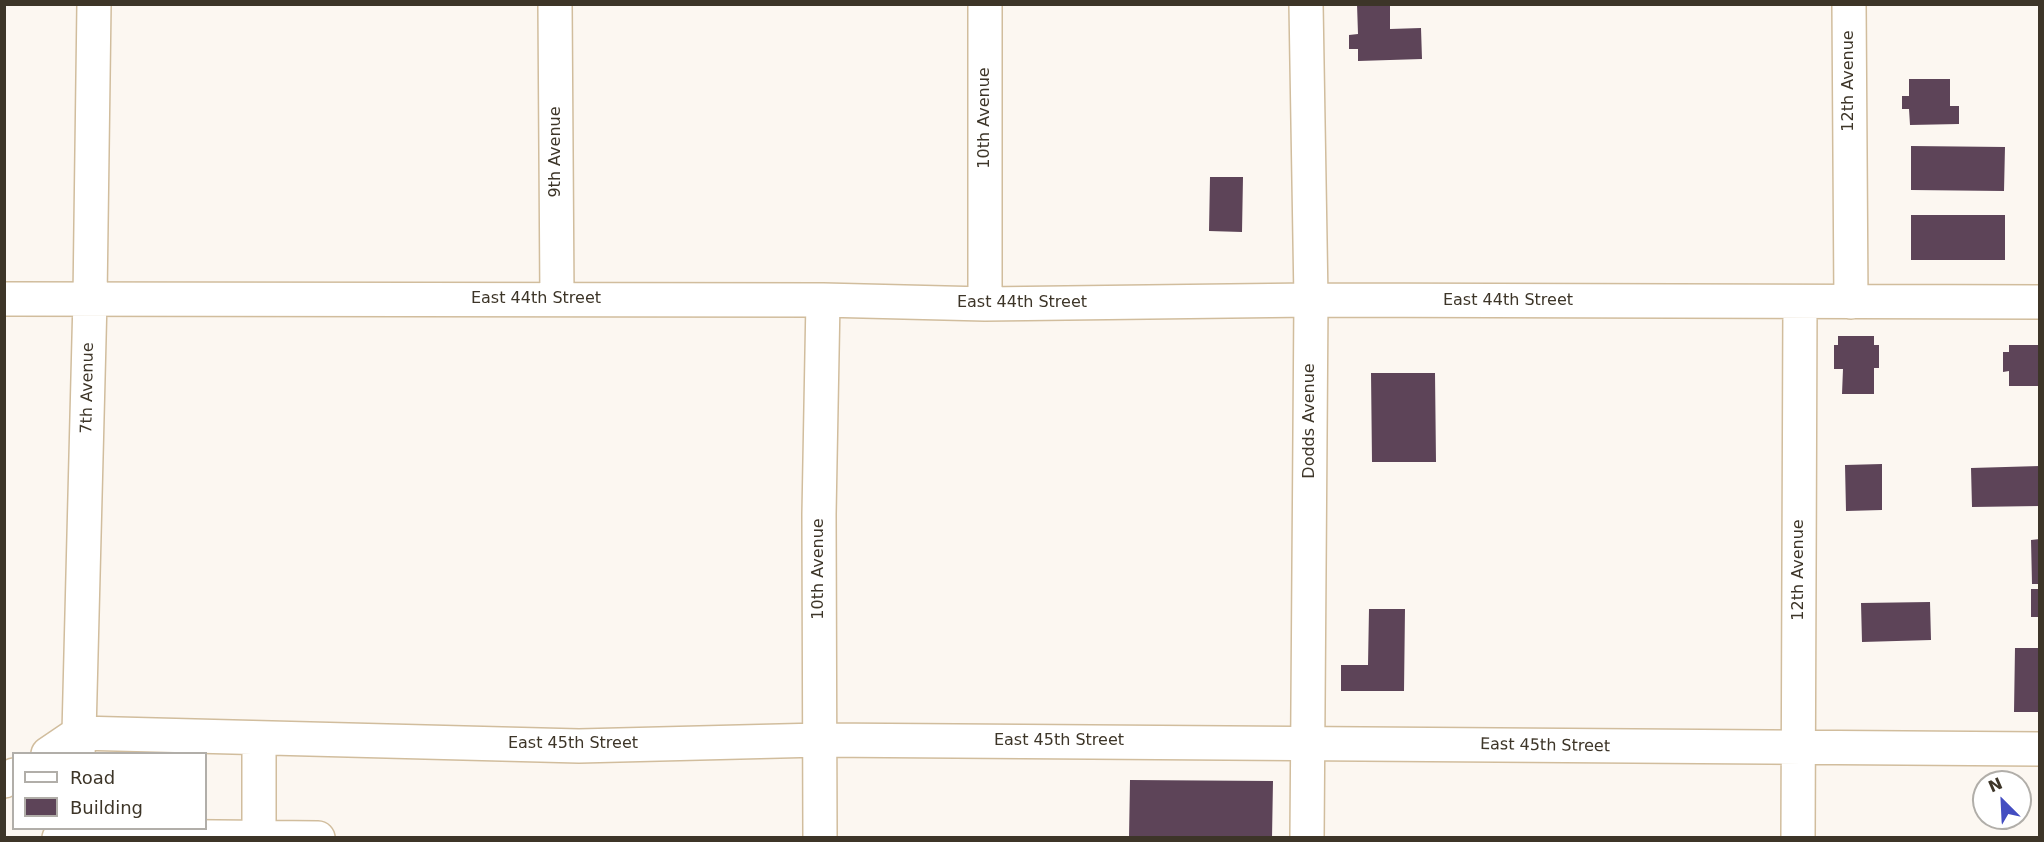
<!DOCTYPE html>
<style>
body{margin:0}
#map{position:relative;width:2044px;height:842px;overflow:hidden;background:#fcf7f1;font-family:"DejaVu Sans",sans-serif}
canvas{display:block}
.frame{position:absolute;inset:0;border:6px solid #3d3528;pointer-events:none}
.legend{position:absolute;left:12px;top:752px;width:195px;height:78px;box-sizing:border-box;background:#fff;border:2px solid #b1aea9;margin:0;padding:8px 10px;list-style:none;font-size:18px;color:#3d3528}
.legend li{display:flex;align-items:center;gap:12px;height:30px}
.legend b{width:30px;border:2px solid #b1aea9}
.north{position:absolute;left:1972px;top:770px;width:60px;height:60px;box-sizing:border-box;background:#fff;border:2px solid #b1aea9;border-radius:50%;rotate:336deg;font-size:16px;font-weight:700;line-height:24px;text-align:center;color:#3d3528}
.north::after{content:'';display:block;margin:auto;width:21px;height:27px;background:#434dc1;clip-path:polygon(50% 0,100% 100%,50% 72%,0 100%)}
</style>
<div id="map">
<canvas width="2044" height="842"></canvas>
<div class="frame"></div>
<ul class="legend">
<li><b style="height:8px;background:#fff"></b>Road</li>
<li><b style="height:16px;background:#5d4458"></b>Building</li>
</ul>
<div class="north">N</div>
</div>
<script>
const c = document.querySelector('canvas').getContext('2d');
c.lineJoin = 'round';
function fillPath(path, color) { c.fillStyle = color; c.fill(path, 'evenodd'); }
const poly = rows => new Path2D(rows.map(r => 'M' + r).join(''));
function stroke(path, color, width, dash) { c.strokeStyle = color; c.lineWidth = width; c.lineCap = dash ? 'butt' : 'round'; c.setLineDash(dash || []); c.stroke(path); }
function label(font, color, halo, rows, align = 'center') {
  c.font = font + ' "DejaVu Sans",sans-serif'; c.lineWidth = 6; c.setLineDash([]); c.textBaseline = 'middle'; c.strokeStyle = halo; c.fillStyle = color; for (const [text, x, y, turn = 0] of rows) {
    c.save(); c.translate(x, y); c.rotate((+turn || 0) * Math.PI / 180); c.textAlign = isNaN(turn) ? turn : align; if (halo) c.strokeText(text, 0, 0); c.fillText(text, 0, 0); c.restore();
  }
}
const building = poly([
 [1357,4,1390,4,1390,29,1421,28,1422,59,1358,61,1358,49,1349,49,1349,35,1358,34],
 [1909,79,1950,79,1950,106,1959,106,1959,124,1910,125,1909,109,1902,109,1902,96,1909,96],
 [1911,146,2005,147,2004,191,1911,190],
 [1210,177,1243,177,1242,232,1209,231],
 [1911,215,2005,215,2005,260,1911,260],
 [1838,336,1874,336,1874,345,1879,345,1879,368,1874,368,1874,394,1842,394,1843,369,1834,369,1834,345,1838,345],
 [2009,345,2040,345,2040,386,2009,386,2009,371,2003,372,2003,352,2009,352],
 [1371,373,1435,373,1436,462,1372,462],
 [1882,464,1882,510,1846,511,1845,465],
 [2040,466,2040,506,1972,507,1971,468],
 [2040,539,2040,584,2032,584,2031,540],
 [2031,589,2040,589,2040,617,2031,617],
 [1930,602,1931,640,1862,642,1861,603],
 [1369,609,1405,609,1404,691,1341,691,1341,665,1368,665],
 [2015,648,2040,648,2040,712,2014,712],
 [1130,780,1273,781,1272,838,1129,838]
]);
const minor = poly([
 [555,4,557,299],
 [1306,4,1311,300,1307,838],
 [1849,4,1851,302],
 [4,299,823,300,985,304,1311,300,2040,302],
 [985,304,985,4],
 [259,738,259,836],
 [48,754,79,733,90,299,94,4],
 [78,754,79,733,579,746,820,740,2040,749],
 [4,781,14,775],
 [59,838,74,832,117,836,318,838],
 [820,838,819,514,823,300],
 [1798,838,1800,302]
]);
const streetNames = [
 ["12th Avenue",1849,81,-90],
 ["10th Avenue",985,118,-90],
 ["9th Avenue",556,152,-90],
 ["East 44th Street",536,299],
 ["East 44th Street",1508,301],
 ["East 44th Street",1022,303],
 ["7th Avenue",88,388,-89],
 ["Dodds Avenue",1310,421,-90],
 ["10th Avenue",819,569,-90],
 ["12th Avenue",1799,570,-90],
 ["East 45th Street",1059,741],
 ["East 45th Street",573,744],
 ["East 45th Street",1545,746,1]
];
fillPath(building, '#5d4458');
stroke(minor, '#d1bd9d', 36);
stroke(minor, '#fff', 33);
label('16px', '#3d3528', '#fff', streetNames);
</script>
